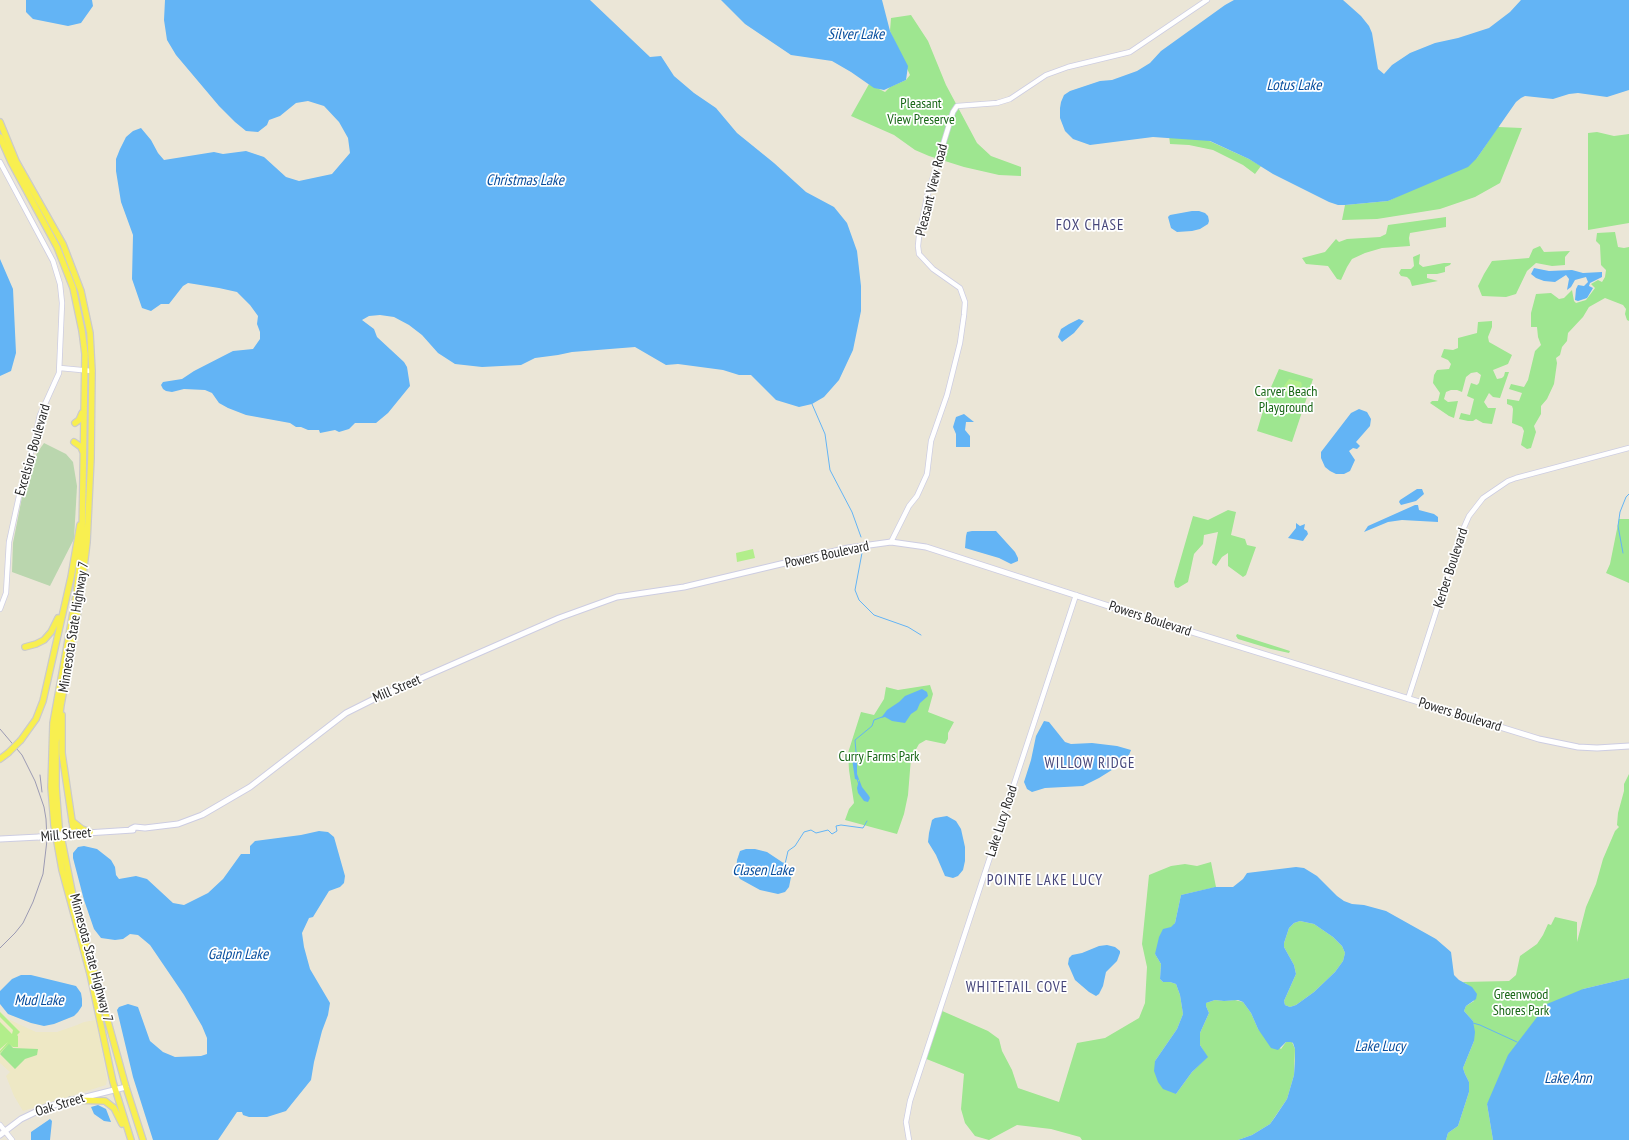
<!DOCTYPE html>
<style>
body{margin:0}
canvas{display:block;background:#ebe6d7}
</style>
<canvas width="1629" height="1140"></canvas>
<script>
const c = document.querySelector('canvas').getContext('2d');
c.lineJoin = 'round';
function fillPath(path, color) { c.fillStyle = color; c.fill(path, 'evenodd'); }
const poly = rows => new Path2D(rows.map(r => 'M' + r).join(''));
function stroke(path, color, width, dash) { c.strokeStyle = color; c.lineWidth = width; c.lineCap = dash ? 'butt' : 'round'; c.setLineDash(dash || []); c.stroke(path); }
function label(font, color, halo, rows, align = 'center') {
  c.font = font + ' "PT Sans Narrow",sans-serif'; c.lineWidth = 3.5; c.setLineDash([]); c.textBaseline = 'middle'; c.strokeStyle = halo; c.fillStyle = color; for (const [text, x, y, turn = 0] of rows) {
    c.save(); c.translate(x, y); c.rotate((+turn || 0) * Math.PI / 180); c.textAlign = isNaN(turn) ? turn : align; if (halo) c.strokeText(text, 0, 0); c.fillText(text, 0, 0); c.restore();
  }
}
const education = poly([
 [0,1011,8,1019,36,1032,57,1032,77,1025,84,1022,96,1020,107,1080,106,1085,23,1111,14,1096,6,1076,10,1072,0,1063]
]);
const green = poly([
 [911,15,928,41,946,85,977,143,991,156,1021,167,1021,176,999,175,964,167,929,156,915,150,894,135,851,116,869,84,885,92,890,87,906,80,910,75,890,31,891,18],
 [1498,127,1522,128,1500,183,1475,197,1440,209,1377,219,1342,220,1345,205,1388,201,1477,158],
 [1597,132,1614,136,1629,134,1629,223,1588,230,1588,133],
 [1169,135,1205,139,1249,159,1261,166,1255,174,1243,165,1213,150,1189,145,1170,144],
 [1446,217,1446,227,1410,233,1409,238,1410,246,1382,248,1365,253,1352,259,1347,267,1341,280,1337,279,1328,266,1306,264,1302,258,1325,252,1336,239,1339,242,1347,239,1380,237,1386,234,1388,225],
 [1615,232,1618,247,1624,248,1629,247,1629,321,1627,320,1625,314,1626,309,1623,305,1605,298,1589,307,1583,317,1568,333,1567,341,1562,347,1560,355,1556,358,1557,363,1554,384,1547,399,1541,406,1541,414,1534,426,1536,432,1531,448,1527,449,1521,445,1524,431,1522,427,1512,423,1513,409,1512,406,1507,404,1507,399,1519,401,1522,393,1509,389,1511,384,1524,387,1528,380,1535,351,1541,345,1538,337,1537,327,1531,327,1531,313,1536,294,1551,293,1559,299,1564,298,1572,290,1574,301,1576,303,1586,300,1595,288,1591,284,1598,280,1602,282,1605,277,1606,270,1601,265,1600,245,1596,241,1597,233],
 [1540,246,1544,252,1570,251,1565,257,1565,265,1552,266,1536,263,1527,271,1516,294,1506,297,1482,296,1478,286,1484,274,1492,261,1529,258,1533,249],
 [1420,254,1419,264,1423,267,1444,263,1451,263,1450,265,1445,267,1445,272,1437,274,1427,274,1427,278,1438,281,1412,286,1410,280,1407,277,1401,276,1399,273,1401,269,1411,269,1414,266,1413,257],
 [1492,321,1492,327,1488,337,1489,342,1512,355,1508,364,1493,370,1497,379,1502,378,1504,376,1505,372,1509,372,1500,398,1493,397,1489,393,1484,402,1488,408,1496,408,1492,424,1483,423,1476,419,1473,421,1468,421,1459,419,1461,413,1470,415,1474,399,1467,396,1471,383,1477,385,1479,383,1481,375,1477,372,1471,373,1466,377,1462,392,1457,390,1451,390,1446,392,1444,399,1448,402,1458,401,1454,418,1449,416,1430,403,1432,401,1438,401,1440,393,1433,383,1434,375,1437,370,1449,369,1451,364,1448,360,1441,357,1444,349,1453,350,1458,348,1458,338,1477,333,1478,322],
 [1279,369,1313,379,1292,442,1257,431,1268,394],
 [1228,510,1236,512,1231,535,1245,539,1247,545,1256,547,1246,575,1243,577,1228,566,1228,553,1222,557,1216,566,1212,563,1218,532,1204,535,1203,544,1194,554,1188,582,1178,588,1175,587,1174,582,1193,516,1208,520],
 [1619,519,1629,519,1629,583,1606,573,1610,564],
 [1237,634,1290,651,1289,653,1271,649,1238,639,1236,636],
 [930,685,933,694,928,712,954,722,948,733,948,739,945,744,926,740,919,744,911,758,908,795,904,814,897,834,845,820,849,809,854,803,849,770,848,753,861,712,874,715,884,699,886,687,898,690],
 [1629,774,1629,978,1583,989,1487,1104,1493,1140,1446,1140,1448,1133,1458,1126,1469,1092,1469,1082,1465,1074,1463,1068,1474,1041,1473,1021,1464,1011,1466,1006,1474,1001,1467,984,1462,982,1509,981,1516,975,1520,956,1537,944,1543,935,1548,924,1551,925,1555,917,1577,922,1577,942,1586,907,1596,884,1603,859,1615,831,1619,827,1617,825,1618,813,1624,791,1624,784],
 [1211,862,1216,887,1181,895,1175,923,1155,954,1161,964,1160,979,1163,982,1170,982,1176,984,1180,995,1183,1014,1177,1029,1155,1061,1176,1094,1192,1072,1207,1057,1200,1045,1200,1033,1209,1013,1206,1006,1206,1003,1215,1000,1224,1001,1235,1000,1243,1002,1251,1013,1258,1029,1281,1049,1286,1042,1292,1042,1295,1049,1294,1075,1287,1099,1270,1124,1252,1135,1238,1140,1082,1140,1080,1137,1051,1129,1017,1125,989,1140,975,1136,965,1123,961,1109,964,1074,924,1058,940,1010,988,1031,999,1039,1002,1051,1012,1070,1018,1088,1059,1102,1077,1043,1105,1038,1139,1018,1145,1003,1147,967,1142,944,1149,875,1171,866,1185,864,1197,866],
 [1300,921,1314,924,1333,937,1342,946,1345,953,1343,961,1335,972,1314,992,1296,1005,1290,1007,1285,1005,1284,1001,1296,974,1294,965,1284,947,1284,943,1289,928,1294,923],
 [9,1043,13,1048,38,1049,37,1055,25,1059,15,1069,0,1054]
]);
const cemetery = poly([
 [44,443,66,454,73,462,77,486,74,539,50,586,12,572,13,543,24,487,37,453]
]);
const pitch = poly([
 [1289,379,1301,382,1302,385,1297,397,1288,395,1285,391,1284,386],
 [753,549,755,558,737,562,736,553],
 [0,1012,20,1032,17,1035,18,1036,18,1047,13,1047,9,1044,0,1053,0,1051,8,1042,0,1049,0,1022,12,1034,13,1030,0,1017]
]);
const water = poly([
 [26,0,92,0,93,6,81,23,68,26,33,19,26,12],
 [165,0,590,0,650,57,661,56,674,76,694,93,716,108,737,133,774,163,806,192,834,207,847,223,857,251,861,286,861,311,853,350,839,380,824,397,812,404,799,407,776,400,751,375,739,375,723,370,678,364,666,365,635,347,572,352,558,355,535,358,521,365,482,367,455,364,438,353,422,335,409,325,394,317,380,315,369,316,362,320,374,329,377,337,404,362,407,367,410,386,388,413,376,423,355,423,349,429,339,432,335,430,320,433,319,430,308,430,301,427,296,427,290,423,246,415,228,408,219,403,212,393,205,390,184,389,172,392,166,391,163,389,161,385,163,382,182,379,194,371,233,351,253,349,260,339,260,332,257,324,258,316,250,305,237,292,219,288,188,283,183,286,169,304,161,304,151,311,142,308,132,279,133,235,121,202,116,171,116,159,120,149,126,137,133,131,141,128,151,140,158,153,164,160,214,152,223,154,246,151,264,157,286,177,299,181,332,174,350,153,348,138,339,122,324,106,308,101,296,103,280,116,269,120,267,125,258,132,246,131,235,122,219,106,176,55,167,40,164,20],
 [721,0,882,0,890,31,908,66,906,80,884,90,874,88,851,72,832,61,791,55,745,24],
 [1234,0,1343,0,1361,16,1369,26,1372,33,1378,69,1384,74,1392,65,1410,53,1435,43,1458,38,1489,28,1510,12,1521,0,1629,0,1629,90,1607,97,1578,93,1569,94,1553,99,1525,96,1521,98,1516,102,1477,158,1468,167,1388,201,1345,205,1338,205,1329,202,1273,174,1249,159,1210,141,1153,137,1090,145,1073,139,1065,131,1060,118,1060,108,1061,102,1064,95,1070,91,1100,81,1112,80,1137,71,1150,63,1161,51,1225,5],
 [1192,211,1199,211,1205,213,1208,216,1209,221,1208,224,1200,229,1192,231,1177,232,1171,228,1168,217,1170,215],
 [0,259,13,289,16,353,11,371,0,376],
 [1534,268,1549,271,1572,270,1583,273,1602,272,1602,277,1590,283,1589,286,1593,288,1587,298,1578,301,1575,300,1576,289,1578,285,1584,286,1588,282,1586,277,1575,280,1571,287,1567,290,1569,279,1566,275,1555,282,1544,281,1536,278,1531,274],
 [1079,319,1084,321,1074,333,1062,342,1058,337,1061,329,1069,324],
 [1359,409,1367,412,1371,419,1370,426,1356,442,1360,446,1357,449,1353,448,1349,451,1355,460,1350,471,1344,474,1336,474,1330,471,1325,467,1321,458,1321,452,1351,413],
 [964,414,974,422,966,422,965,430,970,436,970,447,956,447,956,434,953,427,956,417],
 [1417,489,1422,489,1424,494,1416,501,1401,505,1399,502,1400,500],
 [1415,505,1418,505,1419,510,1434,514,1438,517,1438,522,1402,520,1388,522,1364,532,1368,526],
 [1296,523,1300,526,1305,524,1304,529,1307,531,1308,534,1303,541,1288,538,1296,528],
 [972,531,996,531,1015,552,1018,558,1018,561,1011,564,999,558,965,548,966,536,967,532],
 [922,689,927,692,928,696,920,703,917,710,911,714,905,723,892,721,885,717,881,718,887,710,899,702,905,696],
 [1044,721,1049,722,1065,742,1071,744,1092,743,1117,746,1131,750,1129,755,1115,768,1099,778,1083,786,1045,788,1032,792,1027,789,1024,782,1031,760,1036,736],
 [855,752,859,753,857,762,857,774,862,787,869,796,870,798,868,802,864,801,858,793,857,788,859,780,855,779,852,759],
 [947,816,956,821,961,829,965,847,965,861,963,870,958,876,953,878,945,876,936,855,928,842,929,833,932,820,935,818],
 [319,831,328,832,334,837,345,876,344,883,340,887,329,891,313,917,309,918,302,933,304,947,310,969,330,1003,328,1015,322,1031,314,1062,311,1080,286,1111,267,1117,249,1117,243,1115,242,1112,237,1112,218,1140,153,1140,133,1077,117,1010,119,1007,128,1004,138,1007,150,1041,163,1052,175,1057,201,1056,207,1054,207,1038,202,1026,184,995,150,945,138,935,130,934,123,939,115,940,101,938,94,929,84,900,73,858,73,853,78,847,84,846,97,849,111,860,115,867,116,875,119,879,136,876,147,879,173,903,184,905,208,893,223,879,241,854,250,854,250,846,255,841,301,835],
 [746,849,755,849,767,852,785,864,789,871,791,877,789,887,785,892,778,894,760,890,740,879,736,872,737,860,740,851],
 [1296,867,1304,868,1317,876,1337,896,1344,901,1352,904,1364,905,1386,911,1436,939,1451,952,1454,975,1459,980,1472,987,1477,994,1476,999,1466,1006,1464,1011,1473,1021,1475,1032,1474,1041,1463,1068,1465,1074,1469,1082,1469,1092,1458,1126,1448,1133,1446,1140,1238,1140,1252,1135,1270,1124,1275,1117,1287,1099,1294,1075,1295,1061,1295,1049,1293,1043,1291,1042,1286,1042,1278,1050,1271,1048,1258,1029,1251,1013,1243,1002,1238,1000,1224,1001,1215,1000,1206,1003,1206,1006,1209,1013,1200,1033,1200,1045,1208,1057,1192,1072,1176,1094,1163,1089,1158,1082,1154,1071,1155,1061,1177,1029,1183,1014,1180,995,1176,984,1170,982,1163,982,1160,979,1161,964,1155,954,1159,937,1163,929,1171,927,1175,923,1181,895,1215,887,1233,887,1243,879,1247,873],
 [1300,921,1314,924,1333,937,1342,946,1345,953,1343,961,1335,972,1314,992,1296,1005,1290,1007,1285,1005,1284,1001,1296,974,1294,965,1284,947,1284,943,1289,928,1294,923],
 [1107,945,1115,947,1120,951,1120,953,1117,961,1106,972,1103,986,1099,994,1096,996,1089,992,1075,980,1068,964,1069,958,1072,955,1082,953,1099,946],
 [21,975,31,975,76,986,81,993,82,999,82,1006,78,1012,74,1016,54,1024,44,1026,31,1023,8,1014,0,1004,0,991,12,979],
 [1629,978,1629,1140,1493,1140,1487,1104,1508,1055,1547,1004,1583,989],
 [98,1105,106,1109,111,1122,104,1121,94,1114,91,1107],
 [50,1119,52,1121,50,1140,31,1140,31,1132]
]);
const stream = poly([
 [812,404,825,434,830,470,852,512,861,537],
 [862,553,855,590,859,600,874,615,908,627,921,635],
 [1623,553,1618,526,1620,512,1626,497,1629,494],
 [856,752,855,740,872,726,874,720,882,717],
 [857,779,859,785],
 [784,863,785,864,788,851,795,846,804,832,811,830,816,833,828,830,832,834,837,831,836,826,841,825,863,828,867,821],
 [1473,1023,1480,1025,1517,1042]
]);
const tertiary = poly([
 [0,162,53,261,60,284,62,303,59,373,40,415,34,442,21,487,9,542,6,593,0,609],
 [60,368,92,371],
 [891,542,909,506,917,496,927,474,931,441,947,395,960,343,964,315,965,302,960,288,933,269,919,254,918,246,919,236,927,197,953,112,957,106,997,103,1010,99,1046,75,1068,67,1130,52,1207,0],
 [1408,699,1461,534,1469,516,1483,498,1508,481,1516,478,1629,448],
 [0,1125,12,1140],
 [909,1140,906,1122,910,1101,1076,595]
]);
const secondary = poly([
 [131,829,135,827,145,828,178,824,202,815,250,787,346,713,378,697,559,618,617,597,684,587,848,548,891,542,926,547,957,557,1124,611,1539,739,1578,747,1597,748,1629,746],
 [71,834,133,830],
 [0,839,39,837],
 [0,1135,21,1119,46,1107,126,1087]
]);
const primary = poly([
 [0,122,16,161,63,244,81,291,90,333,92,371,91,458,87,542,80,600,61,705,56,742,56,787,59,826,72,891,126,1087,143,1140],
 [0,137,11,162,57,247,73,288,82,331,85,354,82,538,76,596,53,723,51,787,54,825,62,870,90,974,113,1082,131,1140],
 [75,423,79,420,82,413],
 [74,442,81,447,83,452],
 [25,647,36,644,44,640,51,632,58,618],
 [62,715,62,753,74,834],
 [21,740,36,719,43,701,71,577,80,525],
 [0,759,8,753],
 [72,821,82,829,90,832],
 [71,1100,105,1101,114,1108,122,1124]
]);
const tram = poly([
 [0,729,22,755,35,781,44,807,46,819,47,840,43,874,33,902,23,923,15,933,0,948],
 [40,775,42,792]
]);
const secondaryBridge = poly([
 [39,837,70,834]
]);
const primaryBridge = poly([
 [8,753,21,740]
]);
const parkNames = [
 ["Pleasant",921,104],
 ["View Preserve",921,120],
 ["Carver Beach",1286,392],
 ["Playground",1286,408],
 ["Curry Farms Park",879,757],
 ["Greenwood",1521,995],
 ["Shores Park",1521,1011]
];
const streetNames = [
 ["Pleasant View Road",932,190,-76],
 ["Excelsior Boulevard",33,450,-74],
 ["Powers Boulevard",827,555,-12],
 ["Kerber Boulevard",1451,568,-72],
 ["Powers Boulevard",1150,619,18],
 ["Minnesota State Highway 7",74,627,-81],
 ["Mill Street",397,689,-23],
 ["Powers Boulevard",1460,715,17],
 ["Lake Lucy Road",1002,821,-72],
 ["Mill Street",66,835,-5],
 ["Minnesota State Highway 7",91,958,75],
 ["Oak Street",60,1105,-17]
];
const waterNames = [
 ["Silver Lake",856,35],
 ["Lotus Lake",1294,86],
 ["Christmas Lake",525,181],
 ["Clasen Lake",763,871],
 ["Galpin Lake",238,955],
 ["Mud Lake",39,1001],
 ["Lake Lucy",1380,1047],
 ["Lake Ann",1568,1079]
];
const neighbourhoodNames = [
 ["FOX CHASE",1090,226],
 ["WILLOW RIDGE",1090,764],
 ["POINTE LAKE LUCY",1045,881],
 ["WHITETAIL COVE",1017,988]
];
fillPath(education, '#eee8c5');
fillPath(green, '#9ee690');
fillPath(cemetery, '#bad6ae');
fillPath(pitch, '#b2ee8b');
fillPath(water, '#63b4f5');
stroke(stream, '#63b4f5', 1);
stroke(tertiary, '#cdcde2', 6);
stroke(secondary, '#cdcde2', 7);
stroke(primary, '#cbcbcb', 8);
stroke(tertiary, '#fff', 4.5);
stroke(secondary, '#fff', 5);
stroke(primary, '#f8ef50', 5.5);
stroke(tram, '#9b9ab3', 1);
stroke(secondaryBridge, '#cdcde2', 7, []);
stroke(primaryBridge, '#cbcbcb', 8, []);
stroke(secondaryBridge, '#fff', 5);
stroke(primaryBridge, '#f8ef50', 5.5);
label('14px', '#176615', '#fff', parkNames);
label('14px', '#272727', '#fff', streetNames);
label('italic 15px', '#064d9d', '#fff', waterNames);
c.letterSpacing = '1px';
label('15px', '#46467a', '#fff', neighbourhoodNames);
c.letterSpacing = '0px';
</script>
